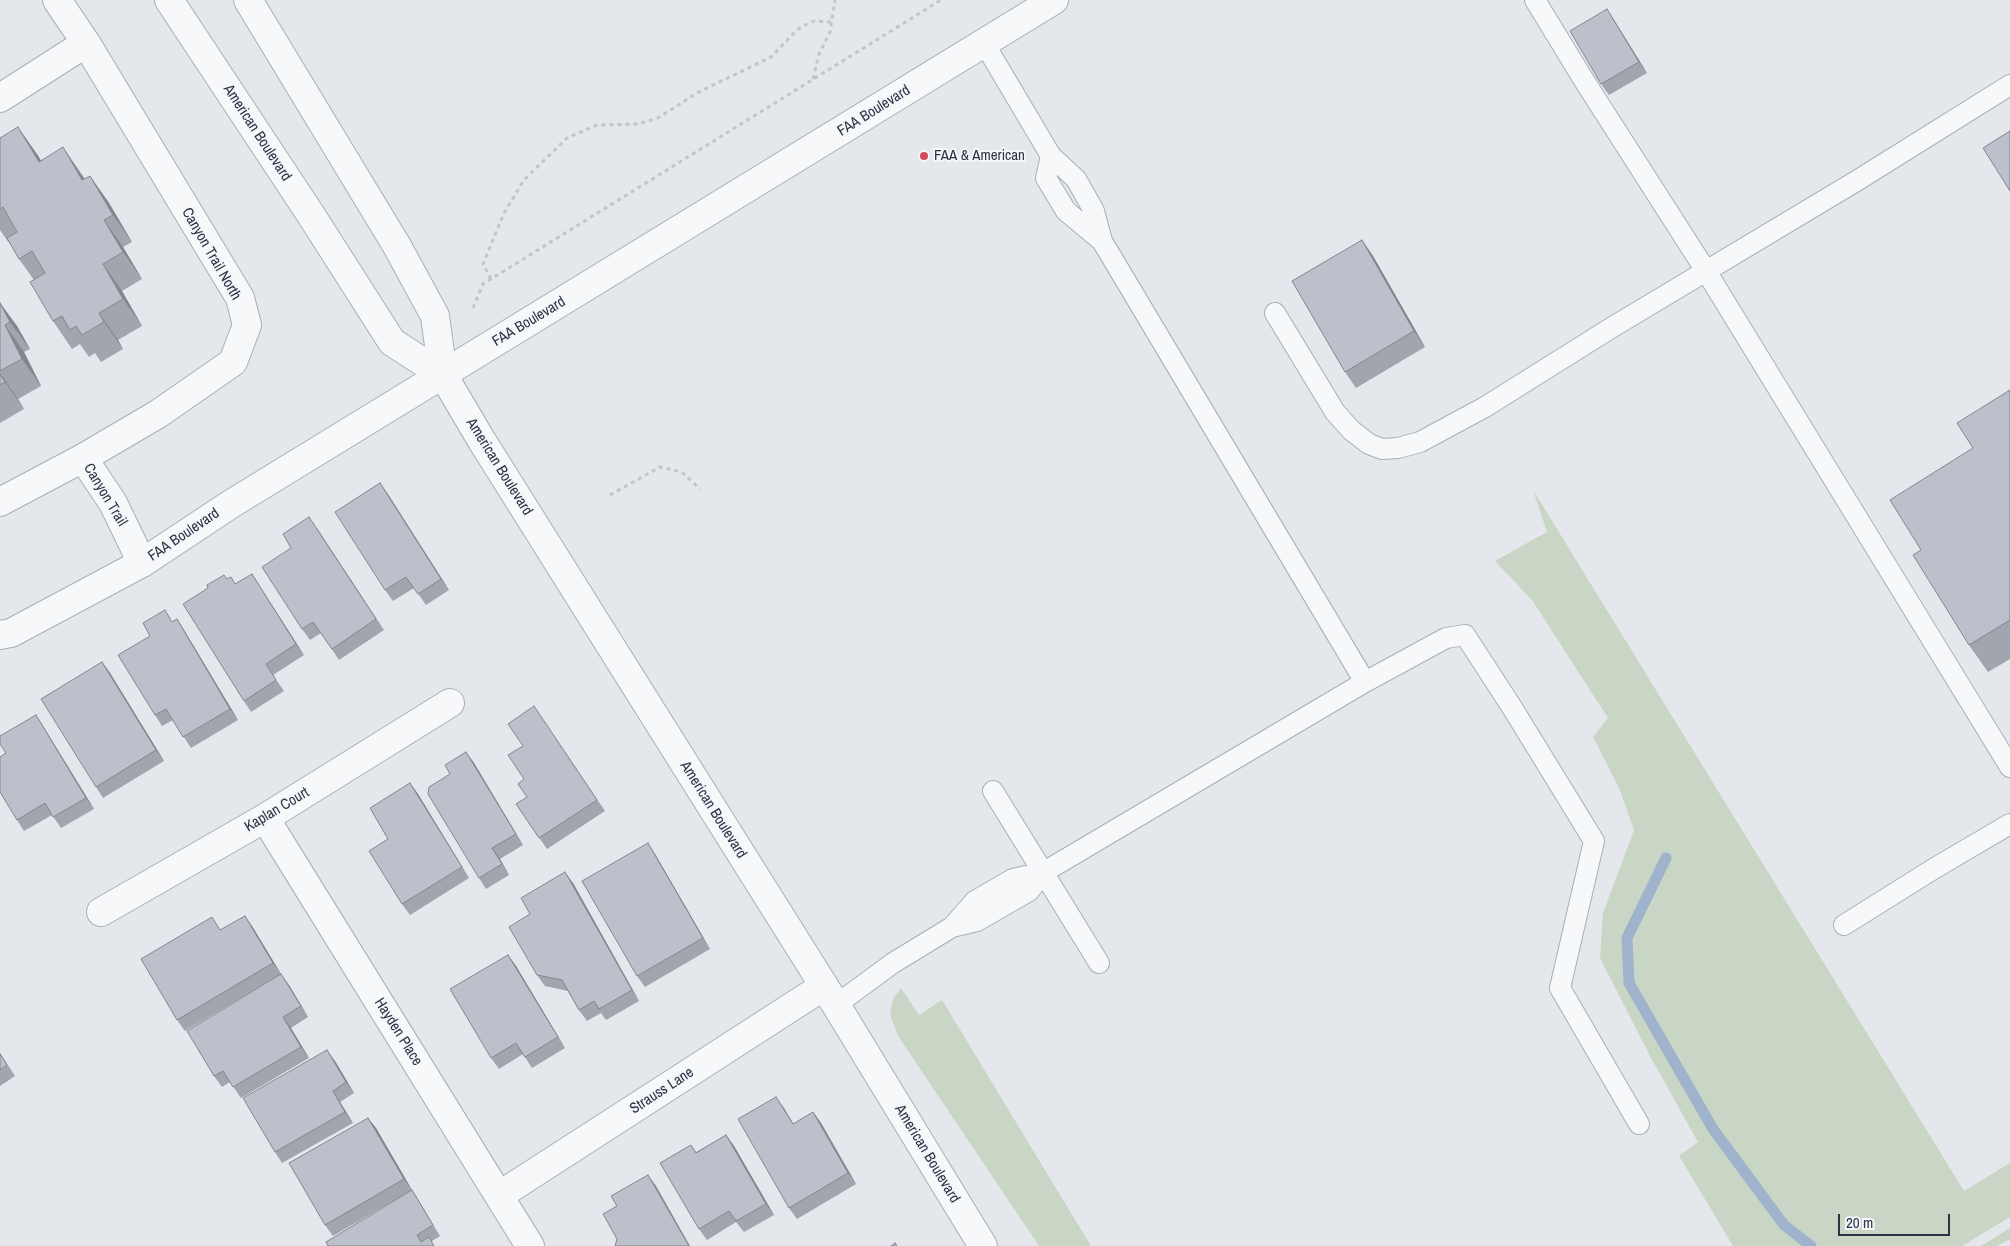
<!DOCTYPE html>
<style>
body{margin:0}
#map{position:relative;width:2010px;height:1246px;overflow:hidden;background:#e4e7ec;font-family:"Archivo Narrow",sans-serif}
canvas{display:block}
.scale{position:absolute;left:1838px;top:1214px;width:112px;height:22px;box-sizing:border-box;border:2px solid #2b3445;border-top:0;padding-left:6px;font-size:15px;line-height:18px;white-space:nowrap;color:#2b3445;-webkit-text-stroke:4px #f4f6f9;paint-order:stroke}
</style>
<div id="map">
<canvas width="2010" height="1246"></canvas>
<div class="scale">20 m</div>
</div>
<script>
const c = document.querySelector('canvas').getContext('2d');
c.lineJoin = 'round';
function fillPath(path, color) { c.fillStyle = color; c.fill(path, 'evenodd'); }
const poly = rows => new Path2D(rows.map(r => 'M' + r).join(''));
function stroke(path, color, width, dash) { c.strokeStyle = color; c.lineWidth = width; c.lineCap = dash ? 'butt' : 'round'; c.setLineDash(dash || []); c.stroke(path); }
function label(font, color, halo, rows, align = 'center') {
  c.font = font + ' "Archivo Narrow",sans-serif'; c.lineWidth = 4; c.setLineDash([]); c.textBaseline = 'middle'; c.strokeStyle = halo; c.fillStyle = color; for (const [text, x, y, turn = 0] of rows) {
    c.save(); c.translate(x, y); c.rotate((+turn || 0) * Math.PI / 180); c.textAlign = isNaN(turn) ? turn : align; if (halo) c.strokeText(text, 0, 0); c.fillText(text, 0, 0); c.restore();
  }
}
const green = poly([
 [1533,490,1964,1191,2010,1163,2010,1217,1962,1246,1733,1246,1679,1156,1698,1142,1650,1056,1600,958,1603,913,1634,830,1619,788,1593,737,1608,718,1532,600,1495,561,1547,532],
 [901,988,919,1015,942,1000,1091,1246,1039,1246,898,1036,890,1014,893,999],
 [2010,1228,2010,1239,1997,1246,1981,1246]
]);
const stream = poly([
 [1666,858,1627,938,1629,983,1713,1129,1784,1225,1811,1246]
]);
const path = poly([
 [813,79,819,54,830,32,835,0],
 [491,279,483,264,504,213,524,180,567,138,597,125,638,124,658,118,697,93,771,57,797,30,805,25,814,21,831,22],
 [473,308,483,284,941,0],
 [610,495,660,467,682,472,700,489]
]);
const service = poly([
 [1535,0,1585,82,1706,271,2010,767],
 [984,43,1051,156,1076,179,1094,211,1102,241,1365,682],
 [1051,156,1046,178,1066,211,1102,241],
 [1275,313,1335,412,1351,430,1369,444,1382,449,1398,448,1420,442,1485,407,1611,328,1858,180,2010,85],
 [993,791,1099,963],
 [1844,925,1935,868,2010,824],
 [952,927,977,921,1029,891,1044,872],
 [836,1005,893,963,952,927,975,901,1013,879,1044,872,1365,682,1446,638,1465,635,1513,709,1594,841,1560,988,1639,1124]
]);
const minor = poly([
 [0,98,86,43],
 [83,458,113,503,142,563],
 [0,502,83,458,158,414,233,362,247,325,240,298,86,43,57,0],
 [265,818,530,1246],
 [101,912,265,818,450,703],
 [500,1195,824,986]
]);
const tertiary = poly([
 [169,0,311,215,392,342,443,375],
 [248,0,397,246,435,316,443,375,482,441,836,1005,983,1246],
 [0,635,11,633,142,563,231,504,1054,0]
]);
const wall = poly([
 [1607,9,1614,20,1647,73,1609,95,1601,84],
 [0,138,37,154,41,161,82,175,85,179,90,176,109,203,132,242,123,247,142,279,122,291,142,326,118,340,123,349,101,362,95,353,89,357,80,344,72,349,53,321,34,280,19,259,10,242,9,243,0,230],
 [1362,240,1373,256,1425,347,1356,388,1345,372],
 [0,303,17,326,30,349,24,352,41,386,18,399,24,409,0,423],
 [2010,390,2010,659,1988,672,1969,645,1921,550,1973,448],
 [380,483,449,590,426,605,414,588,393,601,385,590],
 [317,528,384,630,339,660,321,633,310,640,302,629,291,548],
 [252,574,304,655,273,675,284,691,251,712,244,701,228,579,235,584],
 [177,619,184,630,238,720,191,748,173,720,162,726,155,715,173,621],
 [102,662,110,673,164,761,103,798,96,787],
 [534,706,605,811,547,849,516,804,527,797,524,779,523,746],
 [43,726,94,809,61,828,52,815,24,831,17,820,6,753],
 [466,752,474,763,523,845,500,859,509,875,486,889,479,878,450,774],
 [410,783,418,794,469,878,410,915,402,904,388,839],
 [655,854,710,949,645,987,637,976],
 [573,883,639,1001,606,1020,601,1013,587,1021,579,1010,568,991,545,986,537,975,530,914],
 [252,926,281,974,185,1031,177,1020,221,930],
 [508,955,516,966,565,1048,532,1068,523,1054,499,1069,491,1058],
 [289,985,308,1017,291,1028,309,1058,241,1098,230,1082,222,1087,214,1076],
 [0,1053,15,1076,0,1086],
 [335,1061,354,1093,340,1102,353,1123,282,1163,275,1152],
 [776,1097,793,1124,813,1112,821,1123,856,1184,797,1219,789,1208],
 [368,1118,376,1128,412,1190,333,1236,325,1225],
 [726,1135,734,1146,774,1215,744,1232,736,1222,707,1240,699,1229,691,1145,696,1152],
 [412,1190,419,1201,440,1236,432,1241,328,1246]
]);
const shadedWall = poly([
 [1607,9,1614,20,1647,73,1639,62],
 [18,127,37,154,58,189,39,162],
 [63,147,82,175,101,207,82,180],
 [90,176,109,203,132,242,113,215],
 [104,220,123,247,142,279,123,252],
 [1362,240,1373,256,1425,347,1414,331],
 [103,264,122,291,142,326,123,299],
 [0,303,17,326,30,349,10,322],
 [99,313,118,340,123,349,104,322],
 [5,325,24,352,41,386,22,359],
 [0,373,18,399,24,409,5,382],
 [380,483,388,494,449,590,441,579],
 [252,574,259,585,304,655,296,644],
 [177,619,184,630,238,720,230,709],
 [102,662,110,673,164,761,156,750],
 [36,715,43,726,94,809,86,798],
 [466,752,474,763,523,845,516,834],
 [410,783,418,794,469,878,462,867],
 [648,843,655,854,710,949,703,938],
 [492,848,500,859,509,875,502,864],
 [565,872,573,883,639,1001,632,990],
 [245,916,252,926,281,974,273,963],
 [508,955,516,966,565,1048,558,1037],
 [281,974,289,985,308,1017,301,1006],
 [283,1017,291,1028,309,1058,301,1047],
 [327,1050,335,1061,354,1093,346,1082],
 [333,1091,340,1102,353,1123,345,1112],
 [776,1097,784,1108,800,1135,793,1124],
 [813,1112,821,1123,856,1184,848,1173],
 [368,1118,376,1128,412,1190,404,1179],
 [726,1135,734,1146,774,1215,766,1204],
 [648,1175,656,1186,690,1246,689,1246]
]);
const building = poly([
 [1607,9,1639,62,1601,84,1570,31,1607,9],
 [18,127,39,162,63,147,82,180,90,176,113,215,104,220,123,252,103,264,123,299,99,313,104,322,82,335,76,326,70,330,62,316,53,321,30,282,45,273,32,251,19,259,7,238,17,232,3,207,0,209,0,138,18,127],
 [2010,131,2010,191,1983,148,2010,131],
 [1362,240,1414,331,1345,372,1292,281,1362,240],
 [0,303,10,322,5,325,22,359,0,371,0,303],
 [0,374,5,382,0,385,0,374],
 [2010,390,2010,620,1969,645,1913,555,1921,550,1890,500,1973,448,1957,423,2010,390],
 [380,483,441,579,418,594,406,577,385,590,335,512,380,483],
 [309,517,376,619,332,649,313,622,302,629,262,567,291,548,283,534,309,517],
 [252,574,296,644,266,664,276,680,244,701,183,604,208,588,207,585,224,575,227,579,231,577,235,584,252,574],
 [165,610,172,622,177,619,230,709,183,737,166,709,155,715,118,655,150,636,143,623,165,610],
 [102,662,156,750,96,787,41,699,102,662],
 [534,706,597,800,539,838,516,804,527,797,518,784,524,779,508,755,523,746,508,724,534,706],
 [36,715,86,798,53,817,45,803,17,820,0,792,0,757,6,753,0,744,0,736,36,715],
 [466,752,516,834,492,848,502,864,479,878,428,794,429,787,450,774,445,765,466,752],
 [410,783,462,867,402,904,369,851,388,839,370,808,410,783],
 [648,843,703,938,637,976,582,881,648,843],
 [565,872,632,990,599,1009,594,1001,579,1010,562,980,537,975,509,927,530,914,521,898,565,872],
 [245,916,273,963,177,1020,141,959,212,917,220,930,245,916],
 [508,955,558,1037,525,1057,516,1043,491,1058,450,989,508,955],
 [281,974,301,1006,283,1017,301,1047,233,1087,223,1071,214,1076,187,1031,281,974],
 [327,1050,346,1082,333,1091,345,1112,275,1152,243,1098,327,1050],
 [0,1054,7,1065,0,1070,0,1054],
 [776,1097,793,1124,813,1112,848,1173,789,1208,738,1119,776,1097],
 [368,1118,404,1179,325,1225,289,1163,368,1118],
 [726,1135,766,1204,736,1221,729,1211,699,1229,660,1163,691,1145,696,1153,726,1135],
 [648,1175,689,1246,615,1246,617,1239,603,1214,617,1206,611,1196,648,1175],
 [412,1190,433,1225,417,1235,421,1242,429,1237,434,1246,328,1246,326,1242,412,1190],
 [895,1243,897,1246,891,1246,895,1243]
]);
const markers = [
 [924,156,5,"#d1495b"]
];
const streetNames = [
 ["FAA Boulevard",874,111,-32],
 ["American Boulevard",257,133,57],
 ["Canyon Trail North",211,254,60],
 ["FAA Boulevard",529,322,-31],
 ["American Boulevard",499,467,58],
 ["Canyon Trail",105,495,59],
 ["FAA Boulevard",184,535,-34],
 ["Kaplan Court",277,810,-31],
 ["American Boulevard",713,810,58],
 ["Hayden Place",398,1032,58],
 ["Strauss Lane",662,1091,-33],
 ["American Boulevard",927,1154,59]
];
const poiNames = [
 ["FAA & American",934,156]
];
fillPath(green, '#c9d6c5');
stroke(stream, '#9fb4cc', 11);
stroke(service, '#a9aeb7', 22);
stroke(minor, '#a9aeb7', 30);
stroke(tertiary, '#a9aeb7', 30);
stroke(path, '#c2c5cb', 3, [4, 4]);
stroke(service, '#f7f8fa', 20);
stroke(minor, '#f7f8fa', 28);
stroke(tertiary, '#f7f8fa', 28);
fillPath(wall, '#a1a5ae');
fillPath(shadedWall, '#83868d');
fillPath(building, '#bbc0ca');
stroke(building, '#83868d', 1);
for (const [x, y, r, color] of markers) { const dot = new Path2D(); dot.arc(x, y, r, 0, 2 * Math.PI); c.fillStyle = color; c.fill(dot); stroke(dot, '#f4f6f9', 2); }
label('15px', '#2b3445', '#f4f6f9', streetNames);
label('15px', '#2b3445', '#f4f6f9', poiNames, 'left');
</script>
